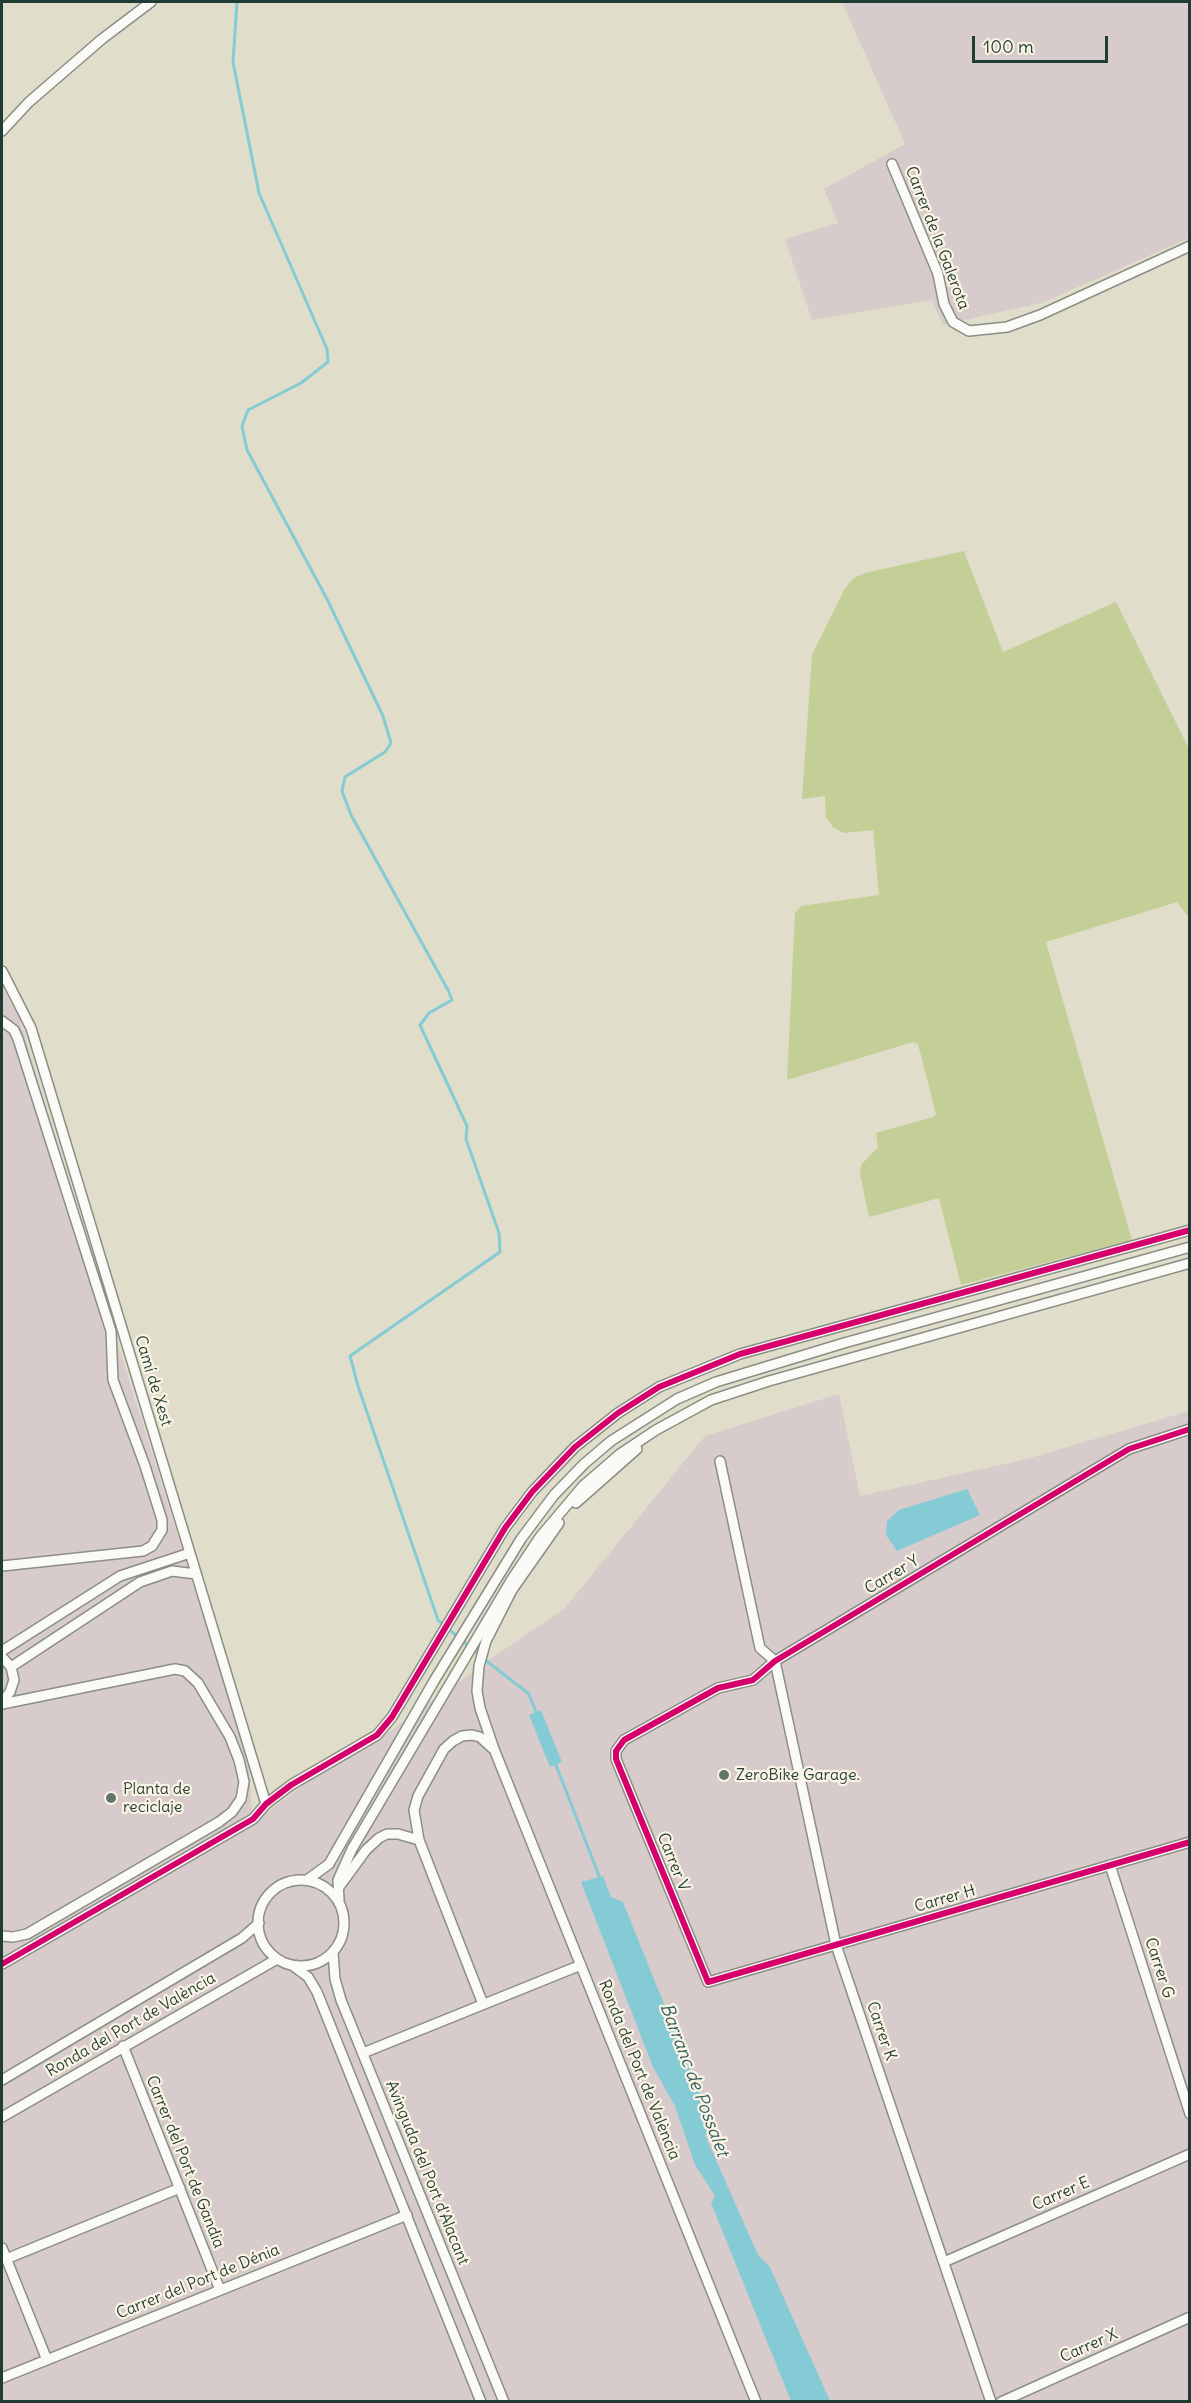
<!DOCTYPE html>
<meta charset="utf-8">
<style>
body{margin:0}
#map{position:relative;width:1191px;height:2403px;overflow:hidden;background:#e1ddcb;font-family:Delius,sans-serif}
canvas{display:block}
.frame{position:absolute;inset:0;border:3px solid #1f3d34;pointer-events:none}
.scale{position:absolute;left:972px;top:36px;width:136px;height:27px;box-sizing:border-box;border:3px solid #1f3d34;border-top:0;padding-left:8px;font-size:18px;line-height:21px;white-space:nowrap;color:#1f3d34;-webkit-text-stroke:4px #fcf5e5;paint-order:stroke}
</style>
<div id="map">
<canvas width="1191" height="2403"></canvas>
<div class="frame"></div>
<div class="scale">100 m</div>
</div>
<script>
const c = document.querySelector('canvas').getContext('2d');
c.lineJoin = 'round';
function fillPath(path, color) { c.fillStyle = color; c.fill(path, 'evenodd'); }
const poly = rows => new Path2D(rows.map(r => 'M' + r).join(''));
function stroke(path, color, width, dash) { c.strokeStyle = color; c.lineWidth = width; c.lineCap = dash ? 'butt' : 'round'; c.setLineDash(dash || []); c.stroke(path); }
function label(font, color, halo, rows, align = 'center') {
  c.font = font + ' Delius,sans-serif'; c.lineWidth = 4.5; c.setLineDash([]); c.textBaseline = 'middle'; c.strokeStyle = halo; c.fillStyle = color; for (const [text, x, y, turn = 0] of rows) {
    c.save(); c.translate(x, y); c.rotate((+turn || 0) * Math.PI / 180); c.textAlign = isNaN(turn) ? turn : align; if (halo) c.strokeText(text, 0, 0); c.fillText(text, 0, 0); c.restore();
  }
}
const industrial = poly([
 [842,2,1189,2,1189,238,1044,302,943,325,932,300,812,320,785,239,838,223,824,189,905,144],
 [2,987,20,1020,113,1329,249,1763,252,1814,2,1960],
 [839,1394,860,1496,1027,1459,1189,1411,1189,2401,2,2401,2,1971,256,1821,306,1783,379,1739,492,1658,564,1609,705,1436]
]);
const green = poly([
 [964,551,1003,652,1116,602,1189,749,1190,919,1177,902,1046,942,1132,1240,961,1285,939,1198,869,1217,860,1174,861,1165,878,1147,876,1133,933,1117,936,1114,918,1044,913,1042,787,1080,795,913,801,906,879,895,873,830,844,833,833,827,826,817,825,796,802,799,812,655,845,588,854,578,865,573]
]);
const water = poly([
 [967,1489,980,1515,897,1551,886,1535,887,1521,899,1510],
 [541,1710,562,1762,550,1767,529,1715],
 [603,1876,611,1897,623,1902,715,2131,705,2135,758,2255,770,2267,830,2401,791,2401,711,2203,715,2196,695,2165,675,2106,653,2067,581,1882]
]);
const stream = poly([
 [237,2,233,62,259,193,327,349,328,362,301,383,248,410,242,426,247,450,327,599,383,716,391,743,385,752,345,777,342,791,351,815,448,990,452,1000,429,1013,420,1025,467,1126,466,1139,499,1233,500,1252,350,1356,358,1386,438,1620,479,1655],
 [484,1659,529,1694,536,1712],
 [556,1765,601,1881]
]);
const street = poly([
 [2,131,29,102,102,39,151,2],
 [892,164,938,274,944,304,953,322,969,331,1007,327,1040,315,1190,246],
 [2,971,31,1028,266,1804],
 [2,1021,14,1030,18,1039,111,1331,113,1380,145,1466,162,1520,162,1530,152,1546,143,1551,2,1566],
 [1190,1429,1129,1449,775,1661,753,1680,718,1688,624,1740,616,1751,616,1759,708,1982,1190,1842],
 [720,1461,760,1648,775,1661],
 [576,1503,637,1449],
 [559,1523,512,1590,486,1641,479,1666,477,1691,480,1708,494,1749,756,2402],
 [2,1651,120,1576,190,1553],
 [2,1657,11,1667,14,1680,10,1692,2,1702],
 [775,1661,836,1945,991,2402],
 [11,1667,140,1582,172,1571,196,1574],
 [2,1704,175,1669,185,1671,198,1683,230,1737,239,1760,244,1782,241,1799,232,1812,219,1822,27,1934,13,1937,2,1936],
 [1110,1865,1190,2114],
 '258 1923a43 43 0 1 1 86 0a43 43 0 1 1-86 0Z',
 [307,1880,329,1864,434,1681,521,1539,554,1495,584,1464,611,1441,677,1399,716,1382,844,1343,1190,1247],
 [339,1887,366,1850,379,1838,387,1834,398,1834,419,1840],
 [339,1900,338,1880,352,1849,512,1579,540,1537,583,1486,620,1454,656,1430,711,1400,769,1381,1190,1263],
 [333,1952,335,1979,341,2000,504,2402],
 [2,1964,253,1819,266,1804,291,1785,377,1735,392,1717,505,1528,532,1492,575,1447,618,1413,659,1387,740,1354,1190,1230],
 [292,1965,308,1977,317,1992,481,2402],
 [483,2004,419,1840,414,1810,418,1796,444,1749,453,1741,462,1736,472,1735,480,1737,492,1748],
 [123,2046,220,2290],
 [363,2053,581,1965],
 [2,2080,242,1938,259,1923],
 [2,2117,277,1959],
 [2,2248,47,2360],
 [6,2259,180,2188],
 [944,2262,1190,2154],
 [2,2378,407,2215],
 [1001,2402,1190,2317]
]);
const cycleway = poly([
 [1190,1429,1129,1449,775,1661,753,1680,718,1688,624,1740,616,1751,616,1759,708,1982,1190,1842],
 [2,1964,253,1819,266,1804,291,1785,377,1735,392,1717,505,1528,532,1492,575,1447,618,1413,659,1387,740,1354,1190,1230]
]);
const markers = [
 [724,1775,6,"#637569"],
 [111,1798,6,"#637569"]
];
const streetNames = [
 ["Carrer de la Galerota",937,238,69],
 ["Camí de Xest",153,1381,73],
 ["Carrer Y",892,1575,-31],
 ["Carrer V",673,1862,68],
 ["Carrer H",945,1899,-16],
 ["Carrer G",1159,1968,72],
 ["Ronda del Port de València",131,2025,-30],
 ["Carrer K",881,2031,71],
 ["Ronda del Port de València",639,2070,68],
 ["Carrer del Port de Gandia",185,2162,68],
 ["Avinguda del Port d'Alacant",427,2173,68],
 ["Carrer E",1061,2194,-24],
 ["Carrer del Port de Dénia",198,2282,-22],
 ["Carrer X",1089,2346,-24]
];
const poiNames = [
 ["ZeroBike Garage.",736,1775],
 ["Planta de",123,1789],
 ["reciclaje",123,1807]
];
const waterNames = [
 ["Barranc de Possalet",694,2080,69]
];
fillPath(industrial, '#d8cbcb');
fillPath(green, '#c3cf96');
fillPath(water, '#85cbd6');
stroke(stream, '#85cbd6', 3);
stroke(street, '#8b8e84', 12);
stroke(street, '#fafaf7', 9);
stroke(cycleway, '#d6006c', 6);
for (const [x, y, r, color] of markers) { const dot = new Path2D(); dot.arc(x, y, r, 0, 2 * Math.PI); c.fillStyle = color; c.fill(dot); stroke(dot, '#fcf5e5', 2); }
label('16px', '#1f3d34', '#fcf5e5', streetNames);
label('16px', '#1f3d34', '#fcf5e5', poiNames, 'left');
label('italic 18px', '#2e5e5e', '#fcf5e5', waterNames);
</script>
